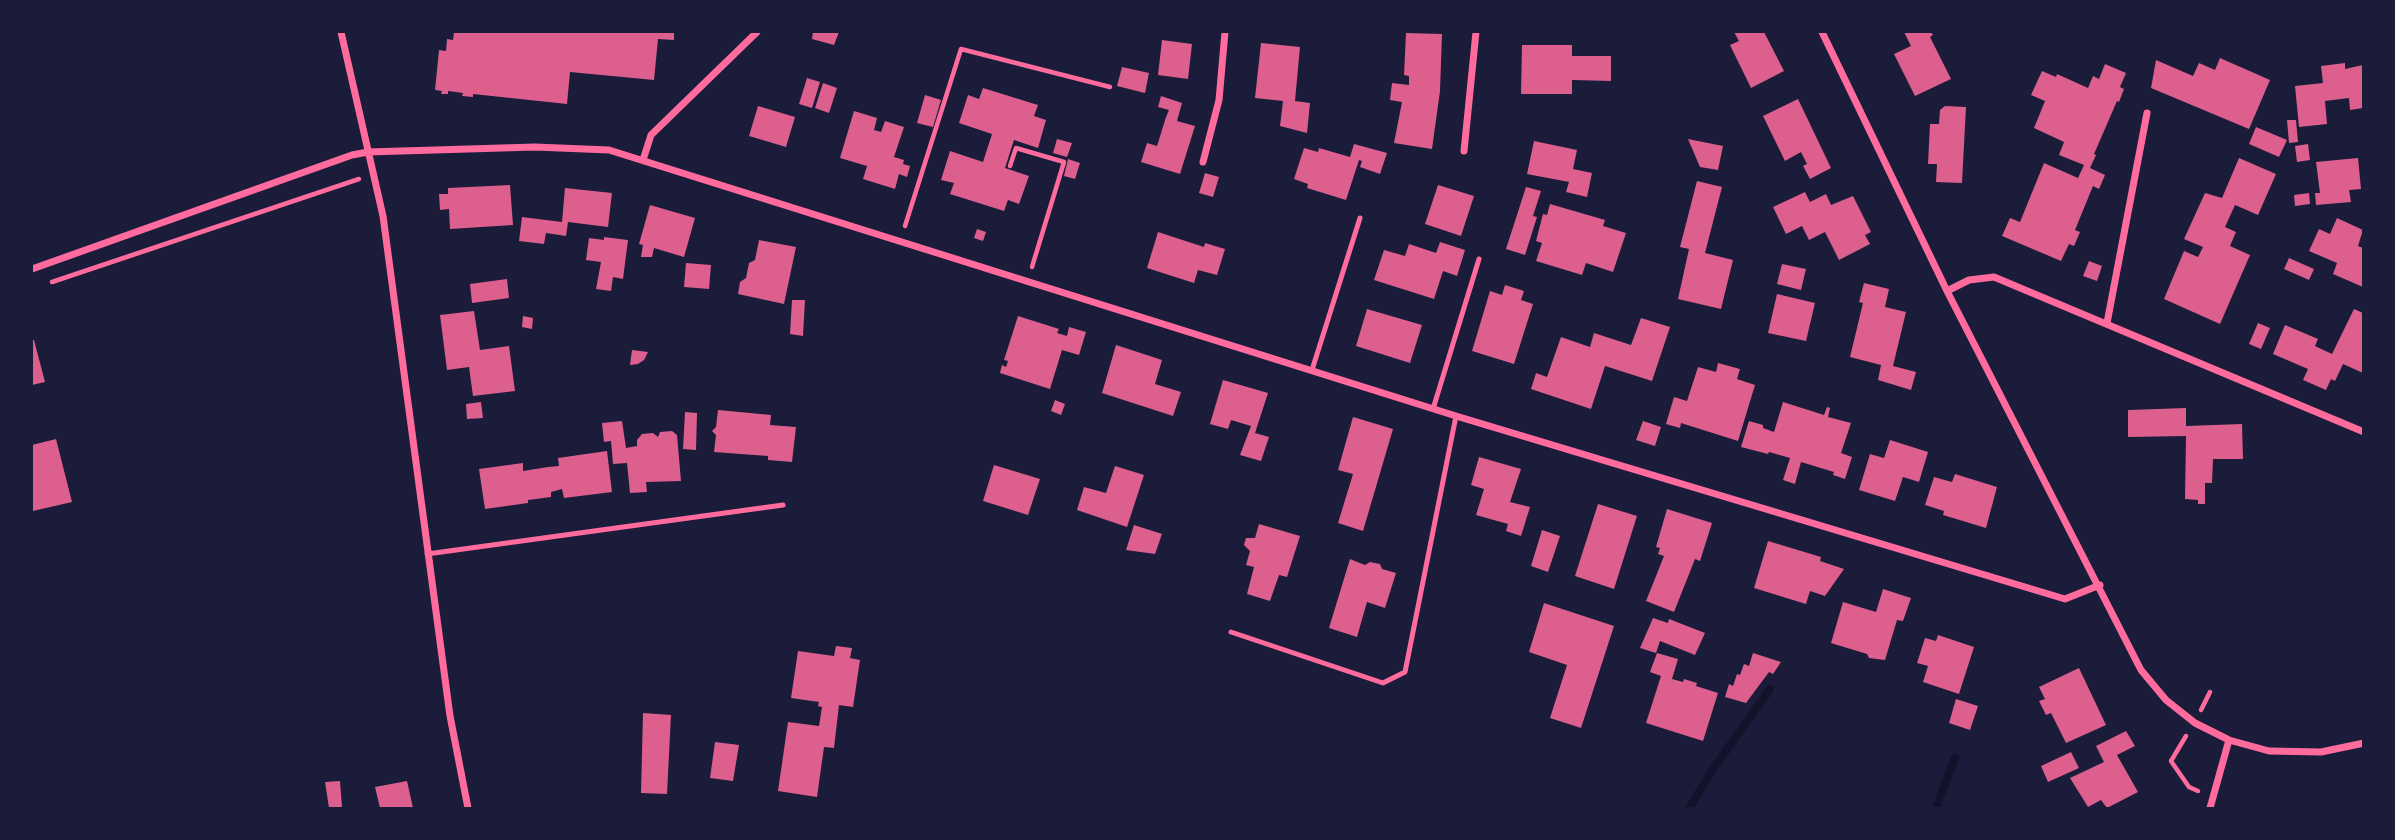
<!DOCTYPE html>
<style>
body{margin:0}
#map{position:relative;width:2395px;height:840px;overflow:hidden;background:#1b1b3a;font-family:Lato,sans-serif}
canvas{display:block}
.frame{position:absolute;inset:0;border:33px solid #1b1b3a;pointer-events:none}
</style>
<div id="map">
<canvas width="2395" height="840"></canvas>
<div class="frame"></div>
</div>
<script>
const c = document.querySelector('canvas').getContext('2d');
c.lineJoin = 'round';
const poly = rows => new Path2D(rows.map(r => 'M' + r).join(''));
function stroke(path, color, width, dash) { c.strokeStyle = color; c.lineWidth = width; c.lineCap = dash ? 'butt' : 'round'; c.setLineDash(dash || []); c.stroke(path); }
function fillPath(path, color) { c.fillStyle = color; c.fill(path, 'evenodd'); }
const stream = poly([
 [1689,808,1713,769,1770,689],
 [1936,808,1955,758]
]);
const building = poly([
 [454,32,490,33,674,32,674,40,658,39,654,80,570,72,567,104,473,94,473,97,462,96,463,93,448,91,448,94,441,94,442,91,435,90,439,50,446,51,447,39,453,40],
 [813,32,839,32,834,45,812,39],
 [1734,32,1764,32,1784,71,1751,88,1730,45,1739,41],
 [1904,32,1931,32,1933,35,1930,37,1951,79,1915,96,1894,54,1911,46],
 [1406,33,1442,34,1440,91,1432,149,1394,143,1402,102,1390,100,1392,83,1409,85,1409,76,1404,75],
 [1162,40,1192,44,1188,79,1158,75],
 [1261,43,1300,47,1295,101,1310,103,1307,133,1280,126,1283,101,1255,98],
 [1522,45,1572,45,1572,56,1611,56,1611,81,1572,80,1572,94,1521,94],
 [2220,58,2270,80,2249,129,2151,88,2156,60,2193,76,2199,63,2215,70],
 [2345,63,2345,69,2363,65,2363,108,2350,110,2349,98,2325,101,2327,124,2299,127,2295,86,2323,83,2321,66],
 [2105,64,2126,73,2120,87,2124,89,2119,102,2117,101,2094,154,2096,155,2090,168,2105,175,2099,189,2093,186,2075,230,2080,232,2074,246,2069,244,2061,261,2002,236,2010,218,2020,222,2044,163,2078,178,2084,165,2059,155,2064,142,2034,128,2045,101,2031,95,2042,71,2056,77,2057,74,2088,88,2093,76,2099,79],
 [1122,67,1149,73,1145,93,1117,86],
 [807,78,820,82,812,108,799,104],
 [823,83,837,88,829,113,815,108],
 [983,88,1038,105,1034,116,1046,120,1038,148,1014,140,1005,168,1029,176,1019,204,1008,200,1004,211,950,194,954,183,941,180,950,151,983,162,992,134,959,123,968,95,979,99],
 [925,95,941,100,933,127,917,123],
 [1161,96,1182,103,1177,121,1195,126,1180,174,1141,162,1147,143,1157,146,1166,117,1169,110,1158,107],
 [1798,99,1831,168,1810,179,1803,166,1807,164,1801,152,1785,161,1763,116],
 [758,106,795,117,786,147,749,136],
 [1945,106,1966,107,1962,183,1936,182,1937,164,1928,164,1930,124,1939,124,1940,110],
 [854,111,877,118,874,130,881,132,885,121,904,127,894,157,904,160,903,164,910,166,907,177,899,174,895,189,863,179,867,166,840,158],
 [2287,120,2296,120,2298,142,2289,143],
 [2256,127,2287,140,2279,157,2249,144],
 [1057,139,1072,143,1067,157,1053,153],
 [1688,139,1723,146,1718,170,1700,167],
 [1534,141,1577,150,1573,169,1592,173,1587,197,1566,192,1569,182,1527,174],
 [1354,144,1387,153,1380,174,1360,167,1362,161,1359,160,1346,200,1307,188,1308,184,1294,179,1304,148,1318,152,1319,148,1350,157],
 [2308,144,2310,160,2297,162,2295,146],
 [2239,158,2276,174,2258,215,2235,205,2225,227,2236,232,2230,246,2250,255,2220,324,2164,299,2184,251,2198,257,2203,247,2184,239,2205,193,2222,198],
 [2358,158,2361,189,2349,190,2351,202,2316,205,2315,193,2320,193,2316,162],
 [1068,159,1080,163,1075,179,1064,176],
 [1205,173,1219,177,1213,197,1199,193],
 [1697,181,1722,187,1705,253,1733,260,1721,309,1678,299,1689,249,1680,247],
 [510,185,513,225,450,229,449,209,440,210,439,194,448,194,448,188],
 [1438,185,1474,196,1461,236,1425,224],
 [1526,187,1541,191,1533,216,1537,217,1525,255,1506,249],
 [565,188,612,193,608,227,568,222,566,236,546,233,544,244,519,241,522,217,562,222],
 [1805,192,1810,202,1826,194,1831,205,1853,196,1871,232,1865,235,1870,244,1839,260,1825,232,1809,240,1802,226,1786,234,1773,207],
 [2309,193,2310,204,2295,206,2294,195],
 [1550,204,1605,220,1603,226,1626,233,1613,272,1586,263,1582,275,1536,261,1542,243,1536,241,1543,214,1547,215],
 [650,205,695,218,684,257,654,248,652,257,641,257,643,245,639,244],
 [2337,218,2363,230,2358,246,2363,248,2363,287,2333,274,2337,263,2309,251,2319,229,2330,234],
 [977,229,986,232,983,241,974,238],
 [1158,232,1204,247,1205,243,1225,249,1217,275,1198,270,1194,283,1147,268],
 [604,237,628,240,623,279,613,277,611,291,596,289,601,262,586,260,589,238,604,240],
 [759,240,796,247,784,304,738,294,740,282,746,278,749,263,755,260],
 [1440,242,1465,250,1457,276,1443,271,1434,299,1374,280,1384,250,1405,256,1409,244,1436,253],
 [2289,258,2314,269,2309,280,2284,269],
 [2089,261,2102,266,2097,281,2083,276],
 [686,263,711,265,709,289,684,287],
 [1782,264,1806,269,1801,290,1777,284],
 [507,279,509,298,472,303,470,284],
 [1864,283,1889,289,1885,307,1906,312,1893,366,1916,372,1911,390,1878,380,1881,365,1850,357,1863,303,1859,302],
 [1505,285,1524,291,1521,300,1533,304,1514,364,1472,351,1490,291,1502,295],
 [1777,294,1815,303,1806,341,1768,333],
 [792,300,805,300,803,336,790,334],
 [1367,309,1422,325,1410,363,1356,346],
 [2354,309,2363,313,2363,373,2343,364,2335,381,2331,379,2326,390,2303,380,2308,369,2273,354,2285,325,2318,339,2315,346,2332,354],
 [474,311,480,350,509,346,515,391,473,396,469,367,447,370,440,315],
 [523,316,533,318,532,329,522,327],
 [1018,316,1059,329,1057,333,1067,336,1069,327,1086,332,1079,355,1062,350,1050,389,1000,373,1002,365,1006,367,1008,361,1004,360],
 [1641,318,1670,327,1652,381,1605,366,1591,409,1531,389,1536,373,1547,377,1561,337,1590,347,1594,333,1631,345],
 [2258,323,2270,328,2261,349,2249,344],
 [32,340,34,340,45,382,32,385],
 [1116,345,1162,360,1155,384,1181,392,1173,416,1102,393],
 [632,350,648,352,644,360,638,364,630,365],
 [1718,363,1740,369,1737,379,1755,385,1738,441,1681,423,1680,428,1666,424,1674,397,1687,401,1698,367,1716,372],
 [1223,380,1268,393,1255,433,1269,437,1261,461,1240,455,1251,426,1231,420,1228,429,1210,424],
 [1055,400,1065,404,1061,415,1051,411],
 [481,402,483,418,467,419,466,404],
 [1783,402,1824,415,1827,407,1830,408,1828,417,1851,423,1841,453,1852,457,1845,479,1833,475,1834,472,1801,462,1795,484,1783,480,1790,458,1769,452,1768,454,1741,447,1749,421,1763,425,1763,428,1774,432],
 [2186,408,2186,426,2242,424,2243,459,2213,459,2212,483,2205,483,2205,504,2198,504,2198,500,2185,499,2186,436,2128,437,2128,410],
 [718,410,771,415,770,425,796,427,792,462,768,460,768,456,714,452,716,435,712,431,716,427],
 [685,412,697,413,696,450,683,449],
 [1353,417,1393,429,1363,531,1338,523,1353,474,1338,470],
 [622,421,626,448,637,446,637,440,642,434,653,433,658,437,660,432,672,431,677,435,681,481,646,482,647,492,630,493,627,463,613,464,611,441,604,442,602,423],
 [1643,421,1661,427,1655,446,1636,440],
 [56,439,72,502,33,511,32,445],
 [1890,440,1928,452,1919,482,1903,477,1895,501,1859,490,1870,454,1884,458],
 [607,451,612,492,564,498,562,489,551,492,551,497,528,500,528,503,485,509,479,469,523,463,523,471,548,467,559,466,558,458],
 [1479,457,1521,469,1510,502,1530,507,1521,536,1506,531,1508,524,1476,515,1484,489,1471,485],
 [994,465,1040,479,1028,515,983,501],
 [1115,466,1144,475,1127,527,1077,510,1084,487,1106,493],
 [1955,474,1997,487,1986,528,1943,515,1944,511,1925,505,1934,477,1952,482],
 [1598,504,1637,516,1614,589,1575,576],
 [1667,509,1712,523,1700,561,1695,559,1674,612,1646,601,1664,556,1658,554,1660,548,1656,547],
 [1259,524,1300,536,1287,577,1279,575,1270,601,1247,594,1254,567,1246,565,1250,551,1244,545,1246,538,1255,538],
 [1134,525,1162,534,1155,554,1126,550],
 [1542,530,1560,536,1548,572,1531,566],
 [1768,541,1821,557,1820,561,1844,569,1825,596,1810,591,1806,604,1754,588],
 [1350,559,1365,565,1370,562,1380,564,1382,569,1396,573,1385,608,1367,602,1357,637,1329,628],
 [1883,589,1911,598,1903,621,1897,620,1885,660,1869,658,1867,654,1831,643,1843,602,1876,612],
 [1544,603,1614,626,1581,728,1550,718,1567,665,1529,652],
 [1653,618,1668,623,1669,619,1705,633,1695,655,1660,641,1656,653,1640,648],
 [1938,635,1974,647,1959,694,1923,682,1928,666,1917,663,1925,638,1936,641],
 [836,646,852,648,850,658,860,660,853,707,839,705,834,748,824,747,817,797,778,791,788,722,819,726,822,707,818,706,819,702,791,698,798,651,834,656],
 [1657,653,1678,659,1672,679,1683,682,1684,679,1697,683,1696,686,1718,693,1703,741,1646,723,1661,676,1650,672],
 [1753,653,1781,662,1773,674,1769,672,1746,703,1725,697,1729,684,1733,686,1737,674,1740,675,1744,664,1749,666],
 [2079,668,2106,725,2066,743,2051,713,2046,715,2039,701,2045,699,2039,687],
 [1956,699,1978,706,1970,730,1949,723],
 [643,713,671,715,667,794,641,793],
 [2126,731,2135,746,2117,755,2138,792,2107,808,2101,800,2088,807,2070,778,2104,762,2096,746],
 [715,742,739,745,733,781,710,778],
 [2071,752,2079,768,2048,782,2041,766],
 [340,781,342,807,329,808,325,782],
 [407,781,413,808,380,808,375,787]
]);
const path = poly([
 [1010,166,1016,148,1064,162,1032,267],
 [905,226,961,49,1110,87],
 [52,282,359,179],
 [2201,710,2210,692],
 [2186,736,2171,761,2189,787,2198,791]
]);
const service = poly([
 [1312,370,1360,218],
 [1433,409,1479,259],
 [427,554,783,505],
 [1231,632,1383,683,1405,672,1456,416]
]);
const minor = poly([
 [341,32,383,216,450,716,468,808],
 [1822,32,1947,291,2141,670,2166,700,2195,723,2229,740,2269,751,2321,752,2364,743],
 [1464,151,1476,32],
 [643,160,651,135,757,32],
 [1203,162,1219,100,1225,32],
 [32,269,352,155,368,152,535,147,609,150,1456,416,2065,599,2100,585],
 [1947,291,1969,280,1994,277,2364,432],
 [2107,323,2147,113],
 [2210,808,2229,740]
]);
stroke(stream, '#12122b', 8);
fillPath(building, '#dd5f8e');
stroke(path, '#ff6b9d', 4.5);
stroke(service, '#ff6b9d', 5);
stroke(minor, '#ff6b9d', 7);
</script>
